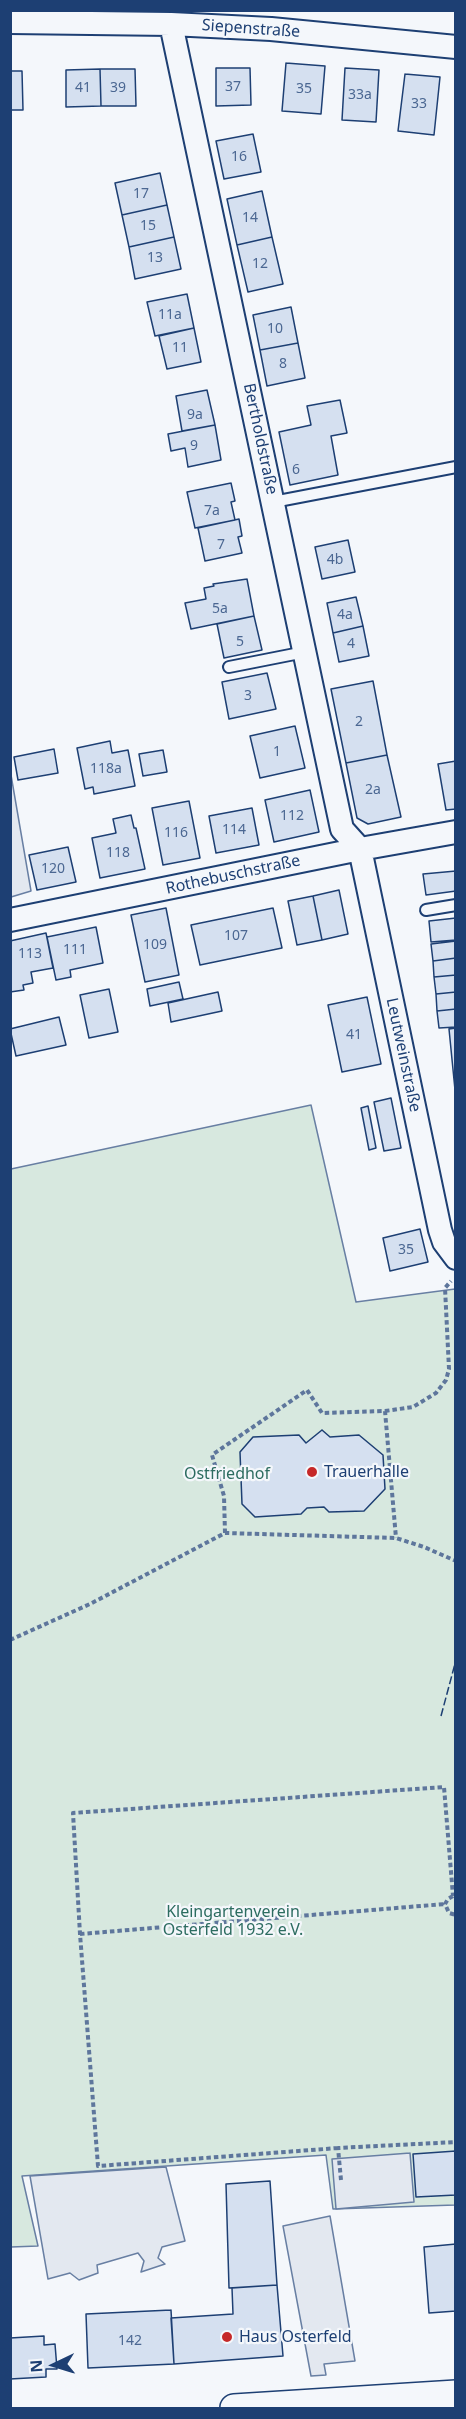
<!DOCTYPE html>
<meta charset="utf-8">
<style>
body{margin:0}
#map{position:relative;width:466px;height:2419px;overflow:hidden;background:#f4f7fb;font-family:"Noto Sans",sans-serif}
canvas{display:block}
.frame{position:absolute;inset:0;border:12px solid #1d3f73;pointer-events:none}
.north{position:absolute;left:24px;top:2335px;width:60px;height:60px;-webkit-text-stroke:4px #f4f7fb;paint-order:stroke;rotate:266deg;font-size:16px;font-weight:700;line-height:24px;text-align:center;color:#1d3f73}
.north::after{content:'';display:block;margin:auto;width:21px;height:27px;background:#1d3f73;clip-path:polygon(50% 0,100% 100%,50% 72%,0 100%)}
</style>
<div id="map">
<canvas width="466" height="2419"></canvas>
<div class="frame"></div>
<div class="north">N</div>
</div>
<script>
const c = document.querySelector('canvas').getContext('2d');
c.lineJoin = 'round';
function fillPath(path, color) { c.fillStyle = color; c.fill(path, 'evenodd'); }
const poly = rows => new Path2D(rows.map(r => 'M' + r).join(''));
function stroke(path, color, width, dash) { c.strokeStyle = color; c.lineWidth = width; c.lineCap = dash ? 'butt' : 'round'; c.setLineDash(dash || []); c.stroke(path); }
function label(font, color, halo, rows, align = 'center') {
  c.font = font + ' "Noto Sans",sans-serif'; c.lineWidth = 4.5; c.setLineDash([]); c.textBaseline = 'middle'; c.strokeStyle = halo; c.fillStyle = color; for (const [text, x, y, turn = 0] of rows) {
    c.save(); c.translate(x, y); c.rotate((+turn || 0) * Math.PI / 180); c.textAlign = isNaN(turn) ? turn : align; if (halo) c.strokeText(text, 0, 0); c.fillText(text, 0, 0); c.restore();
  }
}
const green = poly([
 [311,1105,356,1302,455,1289,455,2205,333,2209,326,2155,22,2176,38,2246,11,2247,11,1169,311,1105]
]);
const parking = poly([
 [11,775,31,891,11,897,10,897,11,775],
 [410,2153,414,2202,336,2209,332,2159,410,2153],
 [166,2167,185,2241,162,2247,158,2258,165,2264,141,2272,144,2261,138,2253,97,2265,98,2273,79,2280,70,2273,48,2279,30,2176,166,2167],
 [330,2216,355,2361,324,2364,326,2375,311,2376,283,2226,330,2216]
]);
const building = poly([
 [286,63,325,66,321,114,282,111,286,63],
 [216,68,250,68,251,105,216,106,216,68],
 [345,68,379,70,376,122,342,120,345,68],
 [100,69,135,69,136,106,101,106,100,69],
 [100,69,101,106,66,107,66,70,100,69],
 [10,71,22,71,23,110,10,110,10,71],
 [405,74,440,77,434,135,398,131,405,74],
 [253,134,261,172,224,179,216,141,253,134],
 [160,173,167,205,122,215,115,183,160,173],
 [262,191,272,237,237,245,227,199,262,191],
 [167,205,174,237,129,247,122,215,167,205],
 [174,237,181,269,135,279,129,247,174,237],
 [272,237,283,284,248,292,237,245,272,237],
 [187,294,194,328,155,336,147,302,187,294],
 [291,307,298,343,260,350,253,315,291,307],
 [194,328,201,362,167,369,159,336,194,328],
 [298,343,305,378,267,386,260,350,298,343],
 [207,390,215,425,182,431,176,396,207,390],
 [340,400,347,433,331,436,338,475,290,485,279,432,311,425,307,406,340,400],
 [215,425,221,460,188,467,185,448,171,451,168,434,215,425],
 [231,483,235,501,231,502,235,520,195,528,187,492,231,483],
 [239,519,242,536,238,537,242,553,205,561,198,528,239,519],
 [348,540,355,572,322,579,315,547,348,540],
 [247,579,254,616,191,629,185,603,206,599,204,588,214,586,213,584,247,579],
 [356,597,363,626,333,633,327,603,356,597],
 [254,616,262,650,224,658,217,624,254,616],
 [363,626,369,656,339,662,333,633,363,626],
 [267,673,276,709,229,719,222,682,267,673],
 [373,681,387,755,346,763,331,689,373,681],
 [295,726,305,768,260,778,250,736,295,726],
 [110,741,112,753,128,750,135,786,94,794,93,787,85,789,77,748,110,741],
 [54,749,58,773,18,780,14,757,54,749],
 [163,750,167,772,143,776,139,754,163,750],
 [387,755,401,817,368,824,357,818,346,763,387,755],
 [456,761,456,809,446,810,438,764,456,761],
 [310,790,319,832,274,842,265,800,310,790],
 [189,801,200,858,163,865,152,808,189,801],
 [252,808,259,845,216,853,209,816,252,808],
 [131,815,134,828,136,828,145,869,100,878,92,838,116,833,113,819,131,815],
 [68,847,76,882,37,890,29,855,68,847],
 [456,871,456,891,426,895,423,874,456,871],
 [339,890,348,934,322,940,313,896,339,890],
 [313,896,322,940,297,945,288,901,313,896],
 [166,908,179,975,145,982,131,915,166,908],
 [273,908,282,948,200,965,191,925,273,908],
 [456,918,456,940,431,942,429,921,456,918],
 [96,927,103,963,70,970,71,977,56,980,47,937,96,927],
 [46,933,53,968,31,972,33,983,23,985,24,990,10,992,10,941,46,933],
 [456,941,456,958,433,961,431,944,456,941],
 [456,958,456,975,434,977,433,961,456,958],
 [456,975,456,992,436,994,434,977,456,975],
 [179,982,183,999,150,1006,147,989,179,982],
 [109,989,118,1032,89,1038,80,995,109,989],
 [218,992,222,1011,171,1022,168,1003,218,992],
 [456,992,456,1009,437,1011,436,994,456,992],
 [367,997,381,1064,342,1072,328,1005,367,997],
 [456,1009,456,1027,439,1028,437,1011,456,1009],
 [59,1017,66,1045,16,1056,10,1029,59,1017],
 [456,1028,456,1100,449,1029,456,1028],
 [391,1098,401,1148,384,1151,374,1102,391,1098],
 [368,1106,376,1148,369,1150,361,1108,368,1106],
 [420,1229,428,1262,390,1271,383,1238,420,1229],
 [322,1430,330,1437,359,1435,383,1455,385,1489,364,1511,329,1512,324,1507,307,1508,301,1514,255,1517,242,1504,240,1452,253,1437,299,1435,306,1443,322,1430],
 [456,2151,456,2195,416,2197,413,2154,456,2151],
 [270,2181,277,2285,229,2288,226,2184,270,2181],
 [456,2244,456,2311,429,2313,424,2247,456,2244],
 [277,2285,283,2356,174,2364,171,2318,233,2314,232,2288,277,2285],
 [171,2310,174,2364,88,2368,86,2314,171,2310],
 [44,2336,44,2345,55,2344,57,2369,46,2369,46,2377,10,2379,10,2338,44,2336]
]);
const path = poly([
 [385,1411,413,1407,436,1393,446,1380,449,1369,445,1288,451,1281],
 [225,1533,224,1496,212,1455,307,1390,322,1413,385,1411,396,1538],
 [10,1640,90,1604,225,1533,396,1538,424,1547,456,1561],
 [453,1896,448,1899,445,1904,449,1913,456,1915],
 [80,1934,445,1904],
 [338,2148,98,2166,80,1934,73,1813,444,1787,453,1896],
 [341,2180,338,2148,456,2142]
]);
const service = poly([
 [273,502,456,467],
 [229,667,305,652],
 [426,910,456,905]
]);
const minor = poly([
 [10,22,171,24,271,29,456,47],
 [171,24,342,829,360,849,440,1230,444,1242,456,1258],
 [10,920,360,849,456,832]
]);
const tertiary = poly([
 [234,2408,456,2394]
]);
const fence = poly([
 [441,1716,456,1660]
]);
const markers = [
 [312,1472,6,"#c62828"],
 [227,2337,6,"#c62828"]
];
const numberNames = [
 ["37",233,87],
 ["41",83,88],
 ["39",118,88],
 ["35",304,89],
 ["33a",360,95],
 ["33",419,104],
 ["16",239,157],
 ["17",141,194],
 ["14",250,218],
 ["15",148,226],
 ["13",155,258],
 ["12",260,264],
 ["11a",170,315],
 ["10",275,329],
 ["11",180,348],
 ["8",283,364],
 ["9a",195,415],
 ["9",194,446],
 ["6",296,470],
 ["7a",212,511],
 ["7",221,545],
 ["4b",335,560],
 ["5a",220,609],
 ["4a",345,615],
 ["5",240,642],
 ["4",351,644],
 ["3",248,696],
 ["2",359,722],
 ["1",277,752],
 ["118a",106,769],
 ["2a",373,790],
 ["112",292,816],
 ["114",234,830],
 ["116",176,833],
 ["118",118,853],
 ["120",53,869],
 ["107",236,936],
 ["109",155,945],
 ["111",75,950],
 ["113",30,954],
 ["41",354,1035],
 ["35",406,1250],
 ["142",130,2341]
];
const streetNames = [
 ["Siepenstraße",251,29,4],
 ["Bertholdstraße",260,439,78],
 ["Rothebuschstraße",233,875,-12],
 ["Leutweinstraße",403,1055,78]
];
const poiNames = [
 ["Trauerhalle",324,1472],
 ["Haus Osterfeld",239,2337]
];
const parkNames = [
 ["Ostfriedhof",227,1474],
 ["Kleingartenverein",233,1912],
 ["Osterfeld 1932 e.V.",233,1930]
];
fillPath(green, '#d7e8df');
stroke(green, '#687fa3', 1.5);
fillPath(parking, '#e3e8f0');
stroke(parking, '#687fa3', 1.5);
fillPath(building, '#d5e0f0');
stroke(building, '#1d3f73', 1.5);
stroke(service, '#1d3f73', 14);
stroke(minor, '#1d3f73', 26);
stroke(tertiary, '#1d3f73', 30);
stroke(path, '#5e769c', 4, [4.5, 3]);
stroke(service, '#f4f7fb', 10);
stroke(minor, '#f4f7fb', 22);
stroke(tertiary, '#f4f7fb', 27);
stroke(fence, '#1d3f73', 1.5, [8, 3]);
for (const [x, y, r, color] of markers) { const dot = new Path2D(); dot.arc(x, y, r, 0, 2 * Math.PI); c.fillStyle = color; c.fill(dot); stroke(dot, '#f4f7fb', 2); }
label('14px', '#4b6792', null, numberNames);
label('16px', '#1d3f73', '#f4f7fb', streetNames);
label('16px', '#1d3f73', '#f4f7fb', poiNames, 'left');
label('16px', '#2c6c60', '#f4f7fb', parkNames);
</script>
